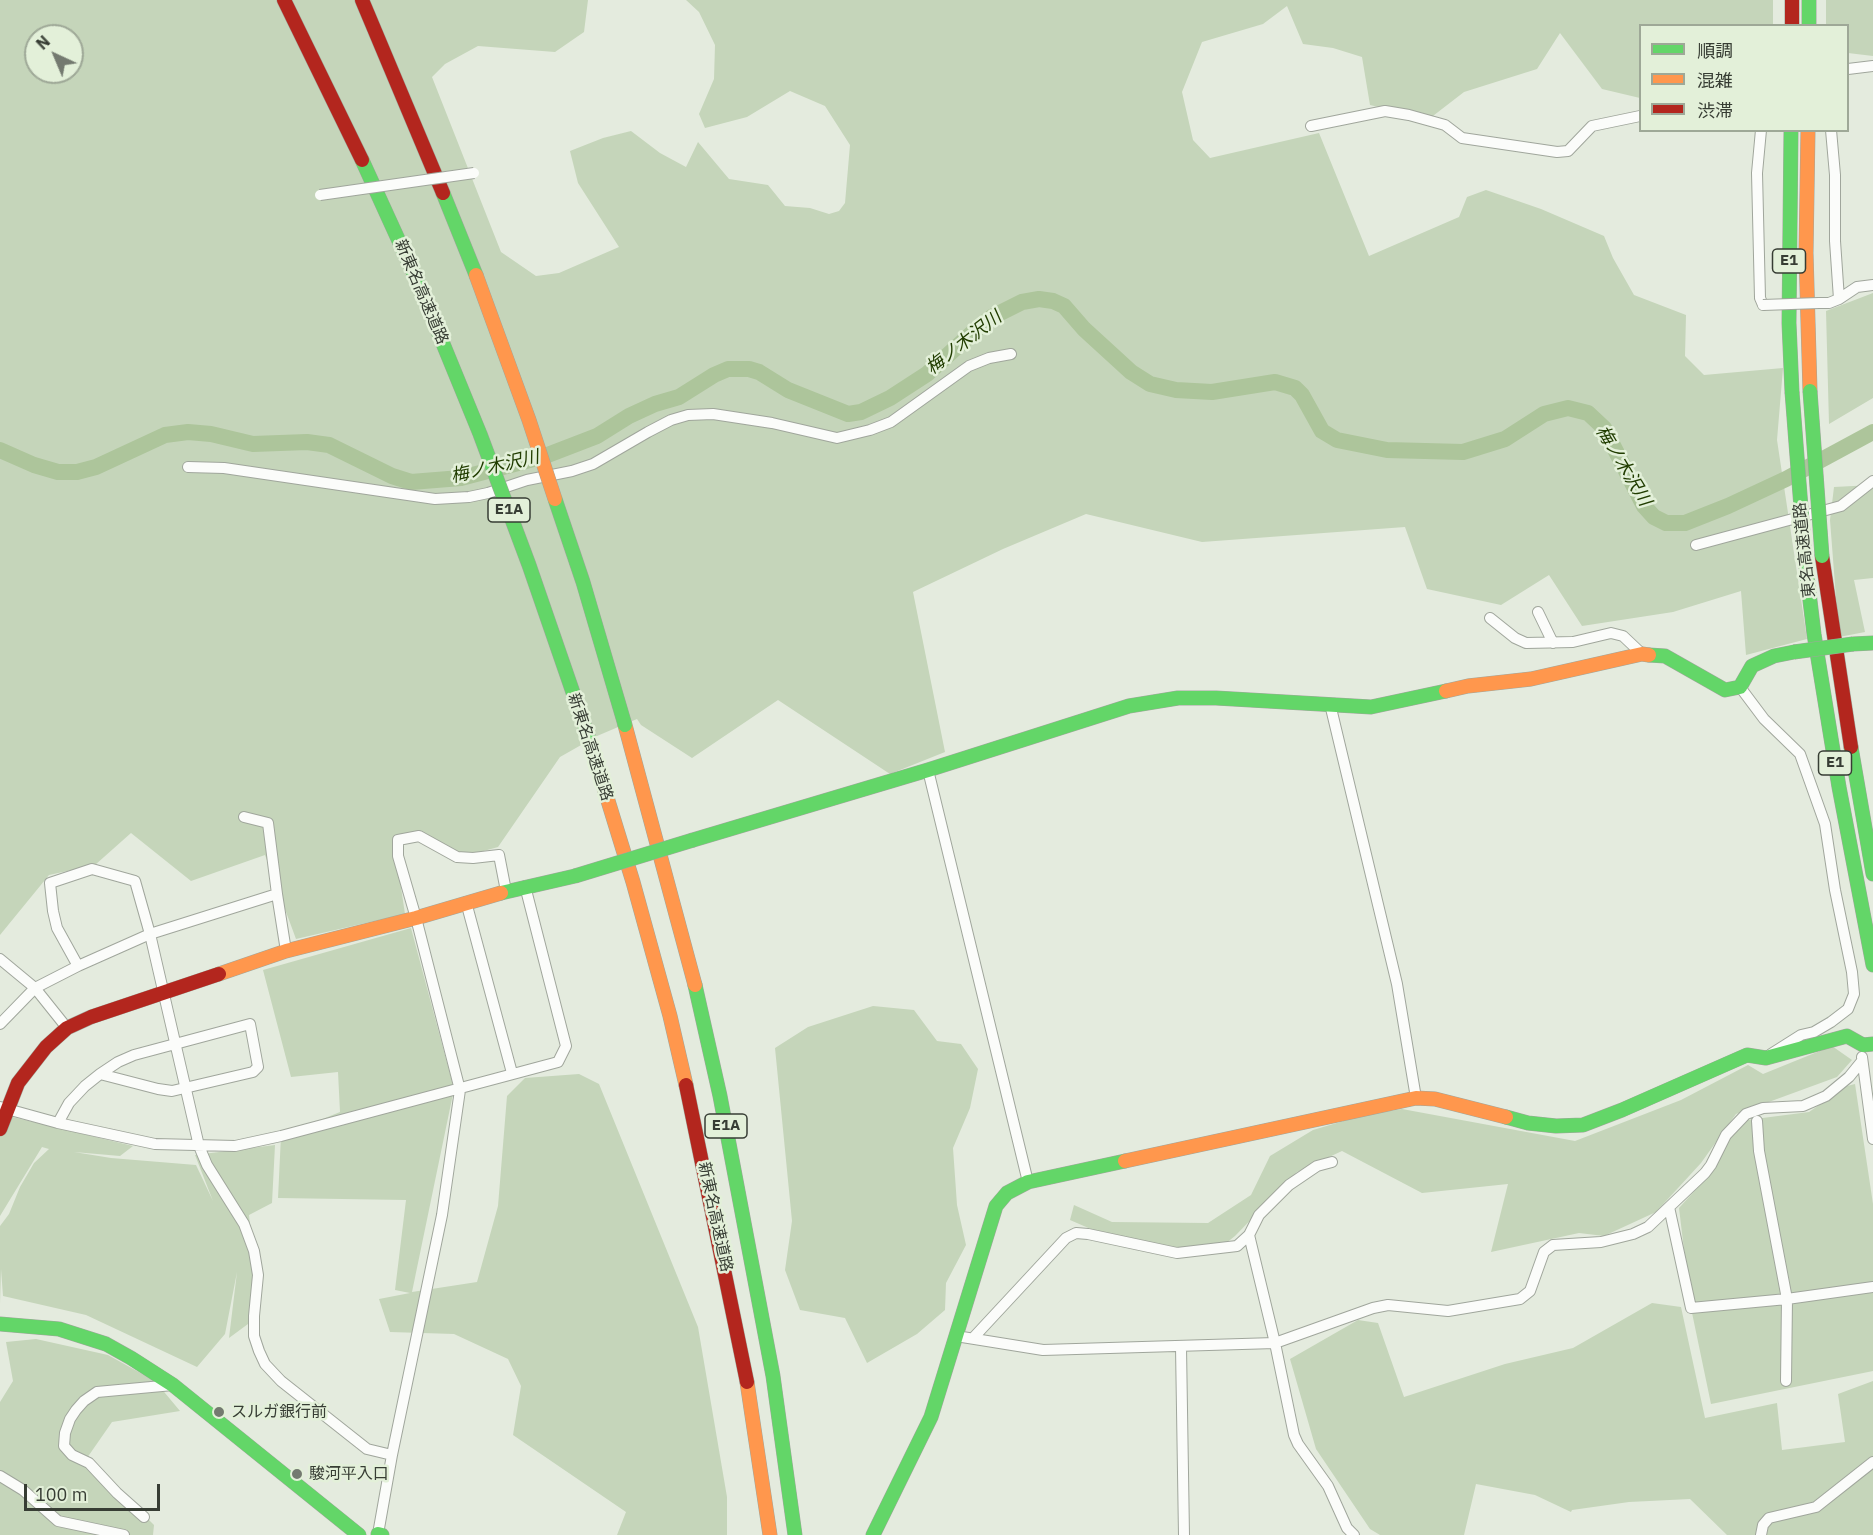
<!DOCTYPE html>
<meta charset="utf-8">
<style>
body{margin:0}
#map{position:relative;width:1873px;height:1535px;overflow:hidden;background:#e4ebde;font-family:"IBM Plex Sans","Noto Sans JP",sans-serif}
canvas{display:block}
.legend{position:absolute;left:1639px;top:24px;width:210px;height:108px;box-sizing:border-box;background:#e3f0d9;border:2px solid #9ea897;margin:0;padding:8px 10px;list-style:none;font-size:18px;color:#373d34}
.legend li{display:flex;align-items:center;gap:12px;height:30px}
.legend b{width:30px;border:2px solid #9ea897}
.north{position:absolute;left:24px;top:24px;width:60px;height:60px;box-sizing:border-box;background:#e3f0d9;border:2px solid #9ea897;border-radius:50%;rotate:316deg;font-size:16px;font-weight:700;line-height:24px;text-align:center;color:#373d34}
.north::after{content:'';display:block;margin:auto;width:21px;height:27px;background:#747a70;clip-path:polygon(50% 0,100% 100%,50% 72%,0 100%)}
.scale{position:absolute;left:24px;top:1484px;width:136px;height:27px;box-sizing:border-box;border:3px solid #373d34;border-top:0;padding-left:8px;font-size:18px;line-height:21px;white-space:nowrap;color:#373d34;-webkit-text-stroke:4px #e3f0d9;paint-order:stroke}
</style>
<div id="map">
<canvas width="1873" height="1535"></canvas>
<ul class="legend">
<li><b style="height:8px;background:#63d668"></b>順調</li>
<li><b style="height:8px;background:#ff974d"></b>混雑</li>
<li><b style="height:8px;background:#b3261e"></b>渋滞</li>
</ul>
<div class="north">N</div>
<div class="scale">100 m</div>
</div>
<script>
const c = document.querySelector('canvas').getContext('2d');
c.lineJoin = 'round';
function fillPath(path, color) { c.fillStyle = color; c.fill(path, 'evenodd'); }
const poly = rows => new Path2D(rows.map(r => 'M' + r).join(''));
function stroke(path, color, width, dash) { c.strokeStyle = color; c.lineWidth = width; c.lineCap = dash ? 'butt' : 'round'; c.setLineDash(dash || []); c.stroke(path); }
function label(font, color, halo, rows, align = 'center') {
  c.font = font + ' "IBM Plex Sans","Noto Sans JP",sans-serif'; c.lineWidth = 5; c.setLineDash([]); c.textBaseline = 'middle'; c.strokeStyle = halo; c.fillStyle = color; for (const [text, x, y, turn = 0] of rows) {
    c.save(); c.translate(x, y); c.rotate((+turn || 0) * Math.PI / 180); c.textAlign = isNaN(turn) ? turn : align; if (halo) c.strokeText(text, 0, 0); c.fillText(text, 0, 0); c.restore();
  }
}
const green = poly([
 [0,0,588,0,584,32,555,52,478,46,445,64,432,77,501,252,536,276,559,273,619,247,578,183,570,151,603,138,631,131,660,153,686,167,698,142,729,179,768,185,785,206,810,208,829,214,839,211,845,203,850,145,825,106,790,91,747,117,705,128,699,114,714,79,715,45,699,12,686,0,1773,0,1773,25,1640,26,1640,98,1602,89,1560,33,1537,69,1464,92,1429,119,1370,105,1362,57,1333,48,1303,44,1287,6,1263,24,1202,42,1182,92,1193,140,1210,158,1319,133,1369,256,1459,217,1467,197,1486,190,1541,209,1604,236,1613,258,1634,295,1686,315,1685,356,1704,375,1783,368,1777,440,1807,639,1746,655,1741,591,1673,612,1582,626,1549,575,1501,605,1427,589,1405,527,1202,542,1086,514,1003,549,913,592,945,752,890,774,778,700,692,758,641,725,637,719,597,736,560,757,498,847,455,859,419,836,394,841,405,914,296,939,265,855,191,881,131,833,95,865,49,875,0,935],
 [36,36,72,36,72,72,36,72],
 [1826,0,1873,0,1873,56,1848,53,1848,26,1826,25],
 [1873,293,1873,398,1829,424,1826,311],
 [1873,485,1873,578,1854,580,1865,632,1839,637,1830,520,1834,487],
 [411,928,454,1089,412,1292,477,1282,498,1206,507,1096,525,1078,579,1074,599,1084,698,1327,727,1497,727,1535,617,1535,626,1512,513,1435,521,1386,508,1359,454,1334,390,1332,379,1299,410,1293,395,1290,406,1200,278,1198,281,1136,340,1112,338,1072,291,1077,263,970],
 [873,1006,914,1010,937,1041,961,1044,978,1069,970,1108,953,1148,957,1205,966,1245,946,1283,945,1310,917,1334,867,1363,845,1318,800,1310,785,1270,792,1221,775,1048,808,1027],
 [1832,1046,1852,1060,1837,1077,1736,1114,1701,1163,1656,1212,1604,1236,1579,1233,1491,1252,1508,1184,1422,1193,1342,1151,1297,1172,1235,1236,1211,1255,1100,1233,1070,1220,1074,1205,1112,1222,1208,1223,1251,1195,1270,1156,1313,1130,1364,1115,1402,1109,1575,1141,1681,1100,1748,1065,1763,1074],
 [1855,1084,1873,1204,1873,1371,1711,1404,1691,1308,1679,1208,1708,1176,1728,1139,1747,1120,1809,1112,1847,1086],
 [0,1114,133,1146,120,1156,74,1152,111,1158,196,1165,213,1201,195,1155,275,1145,272,1203,249,1215,254,1267,248,1324,229,1338,237,1272,225,1334,197,1367,86,1315,3,1296,1,1269,0,1304],
 [42,1147,49,1149,34,1163,20,1187,9,1214,0,1226,0,1216],
 [1652,1303,1681,1307,1705,1418,1777,1403,1782,1450,1845,1442,1838,1394,1873,1381,1873,1535,1727,1535,1690,1499,1629,1502,1572,1510,1571,1512,1535,1495,1476,1484,1464,1535,1380,1535,1370,1529,1316,1449,1290,1359,1358,1320,1378,1323,1404,1397,1505,1364,1573,1348],
 [36,1339,108,1355,155,1381,180,1411,112,1422,87,1458,154,1525,153,1535,0,1535,0,1402,13,1381,6,1342]
]);
const river = poly([
 [0,450,34,465,58,472,77,472,96,467,165,435,188,432,211,434,253,444,307,442,329,445,392,476,411,482,461,478,545,456,597,436,629,416,655,404,679,397,714,375,728,369,749,369,759,372,788,390,848,414,861,412,890,398,927,374,981,325,992,317,1022,302,1039,299,1053,301,1064,306,1084,329,1131,372,1150,384,1176,390,1212,392,1275,382,1295,388,1302,395,1322,431,1337,440,1387,450,1463,452,1505,439,1544,414,1568,408,1588,413,1604,428,1644,506,1654,517,1666,523,1685,523,1728,506,1786,479,1873,432]
]);
const street = poly([
 [1848,69,1873,66],
 [1311,126,1385,111,1409,115,1445,125,1462,138,1557,152,1568,151,1592,126,1640,116],
 [1761,130,1757,173,1760,298,1763,305],
 [1831,130,1835,175,1835,241,1839,299],
 [1819,303,1829,303,1839,299,1857,287,1873,285],
 [188,467,224,468,435,499,469,497,488,493,527,480,572,471,593,464,648,432,671,420,688,415,713,414,772,423,837,438,870,430,891,422,969,366,989,358,1011,354],
 [1696,545,1841,506,1873,481],
 [1538,612,1553,643],
 [1490,618,1515,638,1526,643,1573,642,1611,633,1623,636,1642,654],
 [1740,687,1764,719,1800,754,1825,824,1835,890,1852,972,1854,994,1848,1009,1831,1022,1814,1032,1801,1035,1771,1054],
 [1330,704,1397,984,1416,1098],
 [928,770,1028,1182],
 [244,817,268,823,277,894],
 [466,902,512,1073],
 [0,959,35,988,67,1028],
 [78,966,57,928,53,911,50,883,92,869,135,881,150,934,199,1146,207,1165,244,1224,254,1251,258,1275,254,1316,254,1336,259,1351,265,1364,281,1381,367,1449,392,1455],
 [0,1024,35,988,78,966,150,934,277,894,286,951],
 [1862,1057,1873,1139],
 [0,1107,58,1123,155,1144,235,1146,281,1136,558,1062,566,1046,525,886],
 [1757,1121,1759,1151,1787,1299,1786,1381],
 [58,1123,69,1103,85,1086,100,1074,118,1062,134,1055,250,1024,258,1067,253,1072,172,1091,158,1089,100,1074],
 [1669,1207,1691,1308,1787,1299,1873,1287],
 [1249,1235,1275,1343,1294,1435,1298,1444,1328,1486,1347,1528,1354,1535],
 [956,1336,1043,1350,1275,1343,1373,1308,1388,1305,1448,1311,1520,1299,1530,1291,1544,1252,1553,1245,1601,1242,1633,1234,1648,1227,1705,1173,1711,1165,1726,1135,1746,1114,1763,1108,1803,1106,1826,1096,1849,1077,1862,1061],
 [974,1337,1066,1238,1076,1233,1088,1234,1177,1253,1237,1246,1249,1235,1259,1215,1289,1185,1317,1166,1332,1162],
 [1181,1347,1184,1535],
 [0,1476,23,1490,58,1521,124,1535],
 [144,1517,117,1493,89,1463,72,1455,64,1446,65,1433,70,1419,76,1410,84,1401,97,1392,173,1385],
 [378,1534,392,1455,442,1215,460,1090,416,918,398,856,398,840,419,836,457,857,473,858,499,855,506,891],
 [1761,1535,1763,1525,1769,1518,1816,1507,1873,1462]
]);
const fast = poly([
 [1809,0,1809,26],
 [1791,130,1789,323,1792,392],
 [362,160,419,285],
 [443,193,476,275],
 [1805,559,1814,634,1839,787,1873,965],
 [1853,644,1873,643],
 [1649,655,1665,656,1725,690,1740,687,1752,666,1774,656,1794,652],
 [1851,747,1873,874],
 [693,840,928,770,1129,706,1178,698,1216,698,1371,707,1446,691],
 [501,893,575,876],
 [695,985,720,1096,773,1376,795,1535],
 [1506,1117,1528,1123,1556,1126,1583,1125,1622,1110,1747,1055,1766,1058,1847,1036,1863,1045,1873,1044],
 [0,1324,59,1329,106,1344,131,1358,173,1385,359,1535],
 [378,1534,382,1535],
 [873,1535,931,1417,996,1206,1007,1193,1028,1182,1125,1161]
]);
const slow = poly([
 [1808,130,1806,253,1810,391],
 [1446,691,1468,686,1531,679,1642,654,1649,655],
 [625,725,695,985],
 [589,739,633,882,670,1016,686,1085],
 [219,974,286,951,416,918,501,893],
 [1125,1161,1416,1098,1435,1099,1506,1117],
 [747,1382,770,1535]
]);
const jam = poly([
 [284,0,362,160],
 [362,0,443,193],
 [1792,0,1792,26],
 [1822,556,1851,747],
 [686,1085,747,1382],
 [0,1129,18,1083,46,1047,67,1028,91,1017,219,974]
]);
const streetBridge = poly([
 [320,195,474,173],
 [1763,305,1819,303]
]);
const fastBridge = poly([
 [419,285,480,434,529,565,589,739],
 [1810,391,1822,556],
 [1792,392,1805,559],
 [555,499,583,582,625,725],
 [1794,652,1853,644],
 [575,876,693,840]
]);
const slowBridge = poly([
 [476,275,529,420,555,499]
]);
const markers = [
 [219,1412,6,"#747a70"],
 [297,1474,6,"#747a70"]
];
const shields = [
 [1789,261,33],
 [509,510,42],
 [1835,763,33],
 [726,1126,42]
];
const shieldNames = [
 ["E1",1789,261],
 ["E1A",509,510],
 ["E1",1835,763],
 ["E1A",726,1126]
];
const streetNames = [
 ["新東名高速道路",421,292,67],
 ["東名高速道路",1805,550,-96],
 ["新東名高速道路",590,747,72],
 ["新東名高速道路",715,1217,78]
];
const poiNames = [
 ["スルガ銀行前",231,1412],
 ["駿河平入口",309,1474]
];
const waterNames = [
 ["梅ノ木沢川",964,343,-38],
 ["梅ノ木沢川",1623,466,59],
 ["梅ノ木沢川",495,467,-13]
];
fillPath(green, '#c5d5ba');
stroke(river, '#adc59b', 16);
stroke(street, '#a0a69c', 12);
stroke(fast, '#a0a69c', 15);
stroke(slow, '#a0a69c', 15);
stroke(jam, '#a0a69c', 15);
stroke(street, '#fbfcfa', 10);
stroke(fast, '#63d668', 14);
stroke(slow, '#ff974d', 14);
stroke(jam, '#b3261e', 14);
stroke(streetBridge, '#a0a69c', 12, []);
stroke(fastBridge, '#a0a69c', 15, []);
stroke(slowBridge, '#a0a69c', 15, []);
stroke(streetBridge, '#fbfcfa', 10);
stroke(fastBridge, '#63d668', 14);
stroke(slowBridge, '#ff974d', 14);
for (const [x, y, r, color] of markers) { const dot = new Path2D(); dot.arc(x, y, r, 0, 2 * Math.PI); c.fillStyle = color; c.fill(dot); stroke(dot, '#e3f0d9', 2); }
for (const [x, y, w] of shields) { const box = new Path2D(); box.roundRect(x - w / 2, y - 12, w, 24, 4.5); c.fillStyle = '#e3f0d9'; c.fill(box); stroke(box, '#373d34', 1.5); }
label('bold 15px', '#373d34', null, shieldNames);
label('16px', '#373d34', '#e3f0d9', streetNames);
label('16px', '#373d34', '#e3f0d9', poiNames, 'left');
label('italic 18px', '#213d00', '#e3f0d9', waterNames);
</script>
